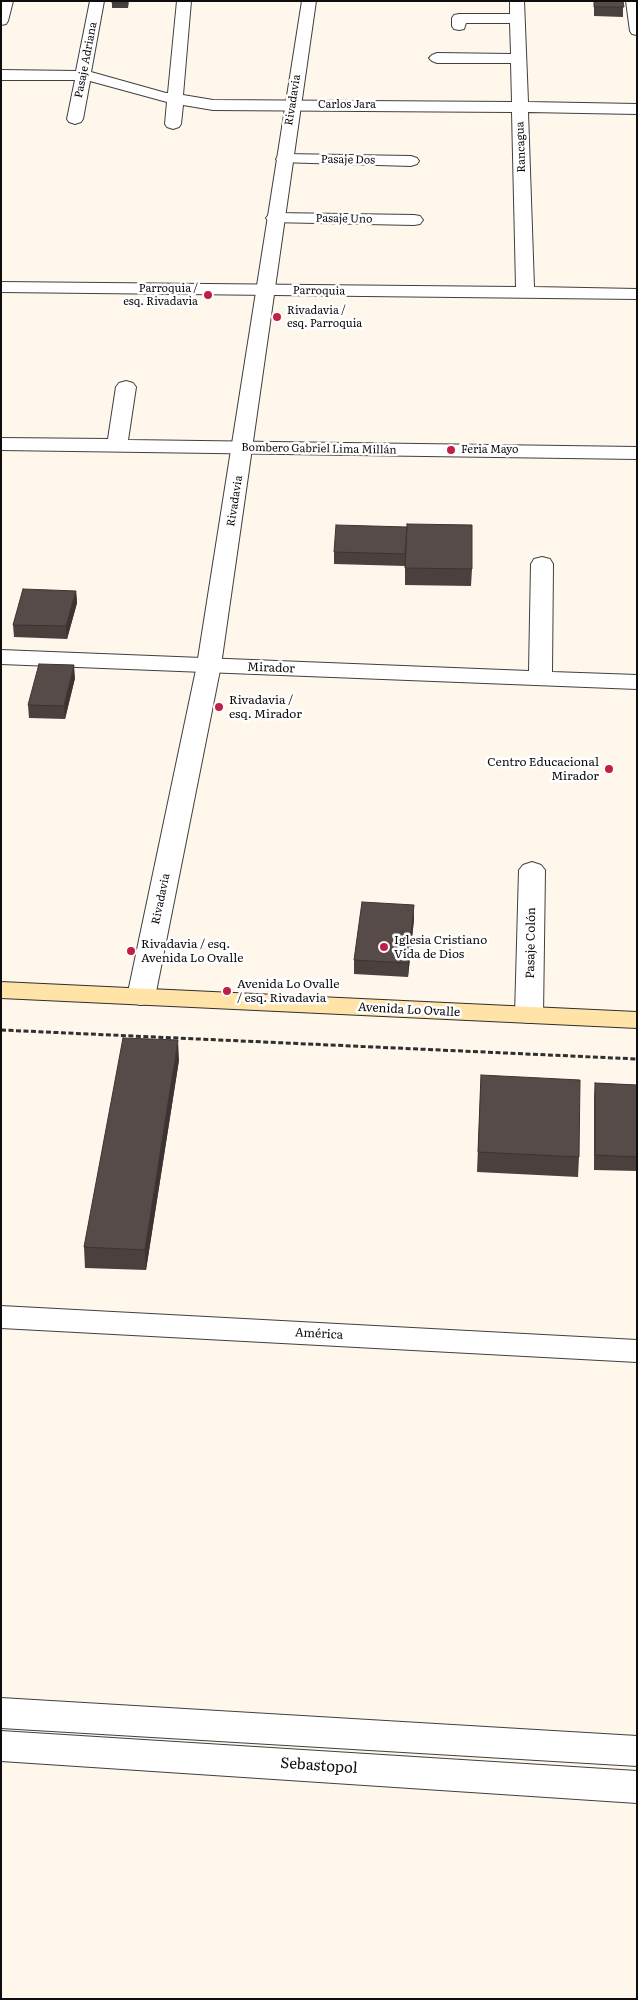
<!DOCTYPE html>
<meta charset="utf-8">
<style>
body{margin:0}
#map{position:relative;width:638px;height:2000px;overflow:hidden;background:#fff7ec;font-family:Literata,serif}
canvas{display:block}
.frame{position:absolute;inset:0;border:2px solid #0d0d0d;pointer-events:none}
</style>
<div id="map">
<canvas width="638" height="2000"></canvas>
<div class="frame"></div>
</div>
<script>
const c = document.querySelector('canvas').getContext('2d');
c.lineJoin = 'round';
const poly = rows => new Path2D(rows.map(r => 'M' + r).join(''));
function stroke(path, color, width, dash) { c.strokeStyle = color; c.lineWidth = width; c.lineCap = dash ? 'butt' : 'round'; c.setLineDash(dash || []); c.stroke(path); }
function fillPath(path, color) { c.fillStyle = color; c.fill(path, 'evenodd'); }
function label(font, color, halo, rows, align = 'center') {
  c.font = font + ' Literata,serif'; c.lineWidth = 5; c.setLineDash([]); c.textBaseline = 'middle'; c.strokeStyle = halo; c.fillStyle = color; for (const [text, x, y, turn = 0] of rows) {
    c.save(); c.translate(x, y); c.rotate((+turn || 0) * Math.PI / 180); c.textAlign = isNaN(turn) ? turn : align; if (halo) c.strokeText(text, 0, 0); c.fillText(text, 0, 0); c.restore();
  }
}
const path = poly([
 [1,1030,637,1059]
]);
const minor = poly([
 [1,1,13,1,8,21,6,24,1,25,1,1],
 [90,1,104,1,91,72,166,93,168,93,177,1,191,1,183,95,213,100,512,102,511,63,437,63,432,61,429,58,432,55,437,53,511,54,510,23,466,23,464,29,459,30,454,29,452,26,452,18,454,15,459,14,510,14,510,1,524,1,528,102,637,104,637,114,528,112,534,287,637,289,637,299,1,292,1,282,516,287,512,112,213,110,183,105,181,124,179,127,173,129,167,127,165,124,167,102,90,81,83,119,81,122,75,124,69,122,67,119,75,80,1,80,1,70,76,71,90,1],
 [626,1,637,1,637,35,632,34,630,31,626,1],
 [284,154,411,156,417,158,419,161,417,164,411,166,278,162,276,159,278,156,284,154],
 [275,213,414,215,420,216,423,220,420,224,414,225,269,222,266,218,269,214,275,213],
 [126,381,133,383,136,387,128,440,637,447,637,459,1,450,1,438,108,439,116,387,119,383,126,381],
 [542,557,550,559,553,564,552,672,637,675,637,689,1,664,1,650,529,671,531,564,534,559,542,557],
 [532,862,541,865,545,870,543,1015,539,1021,529,1023,519,1021,515,1015,519,870,523,865,532,862],
 [1,1306,637,1340,637,1362,1,1328,1,1306]
]);
const tertiary = poly([
 [302,1,316,1,221,665,155,997,151,1003,141,1005,131,1003,127,997,197,665,302,1],
 [1,1698,637,1736,637,1766,1,1728,1,1698],
 [1,1731,637,1771,637,1803,1,1761,1,1731]
]);
const secondary = poly([
 [1,982,637,1012,637,1028,1,998,1,982]
]);
const wall = poly([
 [112,1,129,1,128,8,112,8],
 [594,1,623,1,623,17,594,16],
 [407,527,472,569,471,586,405,585,405,566,334,564,334,552],
 [76,591,77,603,67,639,14,637,13,625],
 [75,678,65,719,29,718,28,705],
 [414,919,408,977,354,974,354,960],
 [179,1060,146,1270,85,1268,84,1247],
 [481,1075,579,1157,578,1177,477,1172],
 [595,1083,637,1085,637,1171,594,1170,594,1097]
]);
const shadedWall = poly([
 [76,591,77,603,67,639,66,626],
 [74,665,75,678,65,719,64,706],
 [414,905,414,919,408,977,408,963],
 [178,1040,179,1060,146,1270,145,1250]
]);
const building = poly([
 [112,1,128,1,127,3,112,3,112,1],
 [594,1,623,1,624,7,594,7,594,1],
 [407,524,472,525,472,569,405,568,407,524],
 [336,525,407,527,405,554,334,552,336,525],
 [23,589,76,591,66,626,13,625,23,589],
 [39,664,74,665,64,706,28,705,39,664],
 [362,902,414,905,408,963,354,960,362,902],
 [123,1038,178,1040,145,1250,84,1247,123,1038],
 [481,1075,580,1080,579,1157,478,1152,481,1075],
 [595,1083,637,1085,637,1157,595,1155,595,1083]
]);
const markers = [
 [208,295,5,"#c21f48"],
 [277,317,5,"#c21f48"],
 [451,450,5,"#c21f48"],
 [219,707,5,"#c21f48"],
 [609,769,5,"#c21f48"],
 [384,947,5,"#c21f48"],
 [131,951,5,"#c21f48"],
 [227,991,5,"#c21f48"]
];
const farStreetnames = [
 ["Pasaje Adriana",86,60,-79],
 ["Rivadavia",293,100,-81],
 ["Carlos Jara",347,105],
 ["Rancagua",521,147,-92],
 ["Pasaje Dos",348,160,1],
 ["Pasaje Uno",344,219,1],
 ["Parroquia",319,291,1],
 ["Bombero Gabriel Lima Millán",319,449,1],
 ["Rivadavia",235,501,-81],
 ["Rivadavia",161,899,-78]
];
const farPoinames = [
 ["Parroquia /",198,289,"right"],
 ["esq. Rivadavia",198,302,"right"],
 ["Rivadavia /",287,311],
 ["esq. Parroquia",287,324],
 ["Feria Mayo",461,450]
];
const streetNames = [
 ["Mirador",271,668,2],
 ["Pasaje Colón",531,943,-89],
 ["Avenida Lo Ovalle",409,1010,3],
 ["América",319,1334,3]
];
const poiNames = [
 ["Rivadavia /",229,700],
 ["esq. Mirador",229,714],
 ["Centro Educacional",599,762,"right"],
 ["Mirador",599,776,"right"],
 ["Iglesia Cristiano",394,940],
 ["Vida de Dios",394,954],
 ["Rivadavia / esq.",141,944],
 ["Avenida Lo Ovalle",141,958],
 ["Avenida Lo Ovalle",237,984],
 ["/ esq. Rivadavia",237,998]
];
const nearStreetnames = [
 ["Sebastopol",319,1766,4]
];
stroke(minor, '#404040', 2);
stroke(tertiary, '#404040', 2);
stroke(secondary, '#2f2f2f', 2);
stroke(path, '#2f2f2f', 3, [5, 2.5]);
fillPath(minor, '#fff');
fillPath(tertiary, '#fff');
fillPath(secondary, '#ffe3a7');
fillPath(wall, '#4a403e');
fillPath(shadedWall, '#3c3432');
fillPath(building, '#564b48');
stroke(building, '#3c3432', 1);
for (const [x, y, r, color] of markers) { const dot = new Path2D(); dot.arc(x, y, r, 0, 2 * Math.PI); c.fillStyle = color; c.fill(dot); stroke(dot, '#fff', 2); }
label('11px', '#0d0d0d', '#fff', farStreetnames);
label('11px', '#0d0d0d', '#fff', farPoinames, 'left');
label('12px', '#0d0d0d', '#fff', streetNames);
label('12px', '#0d0d0d', '#fff', poiNames, 'left');
label('15px', '#0d0d0d', '#fff', nearStreetnames);
</script>
